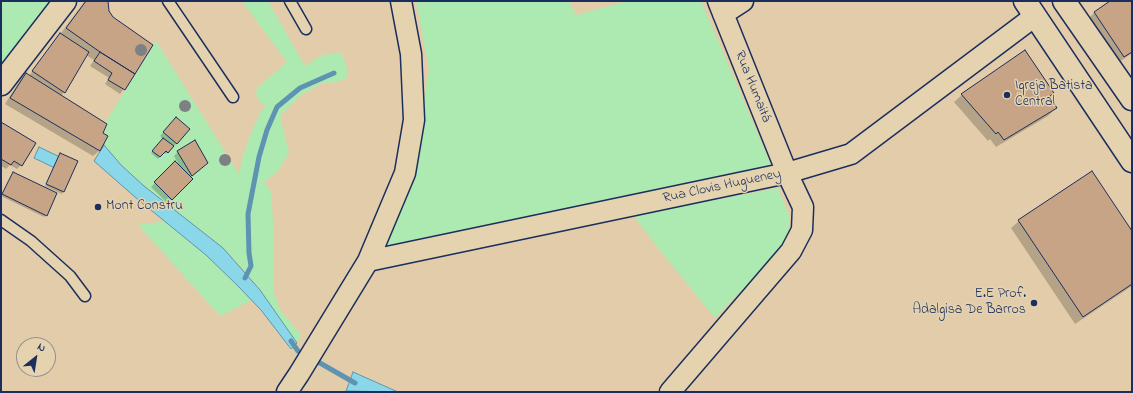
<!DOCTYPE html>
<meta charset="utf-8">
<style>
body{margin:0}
#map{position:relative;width:1133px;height:393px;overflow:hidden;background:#e3cca9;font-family:"Indie Flower",sans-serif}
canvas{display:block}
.frame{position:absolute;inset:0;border:2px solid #1b2f5e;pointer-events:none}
.north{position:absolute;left:16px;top:337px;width:40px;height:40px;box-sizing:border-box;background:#e5d3b0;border:1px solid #94918f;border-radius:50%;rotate:30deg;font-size:11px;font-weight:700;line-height:16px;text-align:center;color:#1b2f5e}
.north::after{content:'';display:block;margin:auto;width:14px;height:18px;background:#1b2f5e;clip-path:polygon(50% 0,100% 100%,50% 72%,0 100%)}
</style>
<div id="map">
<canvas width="1133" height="393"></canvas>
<div class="frame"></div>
<div class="north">N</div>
</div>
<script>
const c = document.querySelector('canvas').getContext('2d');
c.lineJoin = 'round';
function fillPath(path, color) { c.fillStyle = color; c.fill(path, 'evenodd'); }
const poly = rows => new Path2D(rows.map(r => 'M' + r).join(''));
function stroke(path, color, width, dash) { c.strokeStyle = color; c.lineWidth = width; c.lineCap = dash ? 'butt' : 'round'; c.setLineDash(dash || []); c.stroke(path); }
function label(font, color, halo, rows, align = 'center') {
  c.font = font + ' "Indie Flower",sans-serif'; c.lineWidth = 3; c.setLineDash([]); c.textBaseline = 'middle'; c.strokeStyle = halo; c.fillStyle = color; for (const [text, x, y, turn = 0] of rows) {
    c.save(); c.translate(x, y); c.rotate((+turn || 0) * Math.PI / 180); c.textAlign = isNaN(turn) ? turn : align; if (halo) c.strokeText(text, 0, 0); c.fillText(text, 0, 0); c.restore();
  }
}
const green = poly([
 [1,1,53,1,1,71],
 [242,1,268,1,305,66,321,55,342,53,347,69,348,77,337,82,322,83,301,95,280,116,289,153,277,172,264,182,271,192,273,221,273,291,280,310,301,335,297,343,260,290,240,266,203,232,144,186,121,165,104,145,108,136,103,133,107,124,105,123,156,41,239,174,243,155,252,131,260,113,265,106,258,100,256,94,257,88,287,62],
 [176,117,190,129,177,143,163,132],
 [163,138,174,146,168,153,166,151,160,157,153,151],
 [195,140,208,163,192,176,178,151],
 [416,1,569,1,576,15,627,1,701,1,773,170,380,252,418,134,429,69],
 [778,188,790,218,786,244,715,318,657,247,633,215],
 [165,221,206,255,252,300,220,316,138,225]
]);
const water = poly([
 [104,145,121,165,144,186,223,248,260,290,297,343,291,349,261,310,237,285,206,255,135,197,94,161,104,145],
 [39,147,64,159,59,170,34,158,39,147],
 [353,372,398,392,346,391,353,372]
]);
const shadow = poly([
 [85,1,107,1,108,11,134,74,120,94,105,84,109,78,90,66,94,60,86,55,64,92,61,96,102,134,100,150,93,156,5,104,20,80,26,74,29,76],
 [1112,1,1132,1,1132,53,1118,63,1088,19,1094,13],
 [962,95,1049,97,1056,108,1048,116,996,147,990,139,988,141,954,102],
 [172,122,177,143,166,154,163,152,158,159,151,153,163,139,160,136],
 [1,123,21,165,17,169,10,165,6,169,1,166],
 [178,152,203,167,190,178,191,179,167,203,151,187,175,163,180,167,174,156],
 [61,154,63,192,62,194,45,186],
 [12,175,46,215,44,217,1,196],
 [1019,221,1132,233,1132,286,1075,324,1011,228]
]);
const stream = poly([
 [245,278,251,266,249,253,248,214,259,157,267,130,277,107,300,88,334,73],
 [291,341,298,351,306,356],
 [313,359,355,383]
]);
const building = poly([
 [86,1,108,1,109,11,113,17,153,45,135,74,100,52,66,28,86,1],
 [1110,1,1132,1,1132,52,1124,57,1094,12,1110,1],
 [60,33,89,52,65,93,32,71,60,33],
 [1025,50,1054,93,1050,96,1057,108,1004,140,998,132,996,134,961,94,1025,50],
 [100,52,135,74,125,90,108,80,112,73,94,61,100,52],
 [26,73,107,124,103,133,108,136,100,151,10,98,26,73],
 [176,117,190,129,177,144,163,132,176,117],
 [1,122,36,143,22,166,14,161,11,165,1,159,1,122],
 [163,138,174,146,168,153,166,151,160,157,152,151,163,138],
 [195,140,208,163,192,176,177,151,195,140],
 [60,153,78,161,64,192,46,184,60,153],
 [175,161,193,179,172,200,154,182,175,161],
 [1092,171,1132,231,1132,284,1083,317,1018,220,1092,171],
 [13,172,57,193,47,216,2,194,13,172]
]);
const lane = poly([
 [168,1,233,97],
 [290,1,306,29],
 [1,220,31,241,70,276,85,296]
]);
const street = poly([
 [723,14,743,1],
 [368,261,787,173,851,154,1035,16],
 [287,392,299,374,368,261,405,173,414,120,411,54,401,1],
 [670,392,791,251,802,230,803,207,787,173,718,1]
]);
const secondary = poly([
 [1025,1,1132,161],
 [1064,1,1132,99],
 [1,84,65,1]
]);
const trees = [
 [141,50],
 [185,106],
 [225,160]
];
const markers = [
 [1007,95,4,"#1b2f5e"],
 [98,207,4,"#1b2f5e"],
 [1034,303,4,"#1b2f5e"]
];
const streetNames = [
 ["Rua Humaitá",752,87,68],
 ["Rua Clovis Hugueney",722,187,-12]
];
const poiNames = [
 ["Igreja Batista",1015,87],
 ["Central",1015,103],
 ["Mont Constru",106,207],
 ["E.E Prof.",1026,295,"right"],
 ["Adalgisa De Barros",1026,311,"right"]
];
fillPath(green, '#adeab1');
fillPath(water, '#8ad7e9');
stroke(water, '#5e94b1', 1);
fillPath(shadow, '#0003');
stroke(stream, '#5e94b1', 5);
fillPath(building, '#c7a486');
stroke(building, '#1b2f5e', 1);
stroke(lane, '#1b2f5e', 13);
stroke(street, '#1b2f5e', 23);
stroke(secondary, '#1b2f5e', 25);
stroke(lane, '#e5d3b0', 10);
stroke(street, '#e5d3b0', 20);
stroke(secondary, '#e5d3b0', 22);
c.fillStyle = '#7d8084';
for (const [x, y] of trees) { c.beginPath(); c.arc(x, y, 6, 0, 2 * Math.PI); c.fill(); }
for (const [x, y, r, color] of markers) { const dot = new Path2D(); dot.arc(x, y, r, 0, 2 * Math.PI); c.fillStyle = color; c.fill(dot); stroke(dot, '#e5d3b0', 1.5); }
label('14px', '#1b2f5e', '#e5d3b0', streetNames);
label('14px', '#1b2f5e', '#e5d3b0', poiNames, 'left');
</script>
